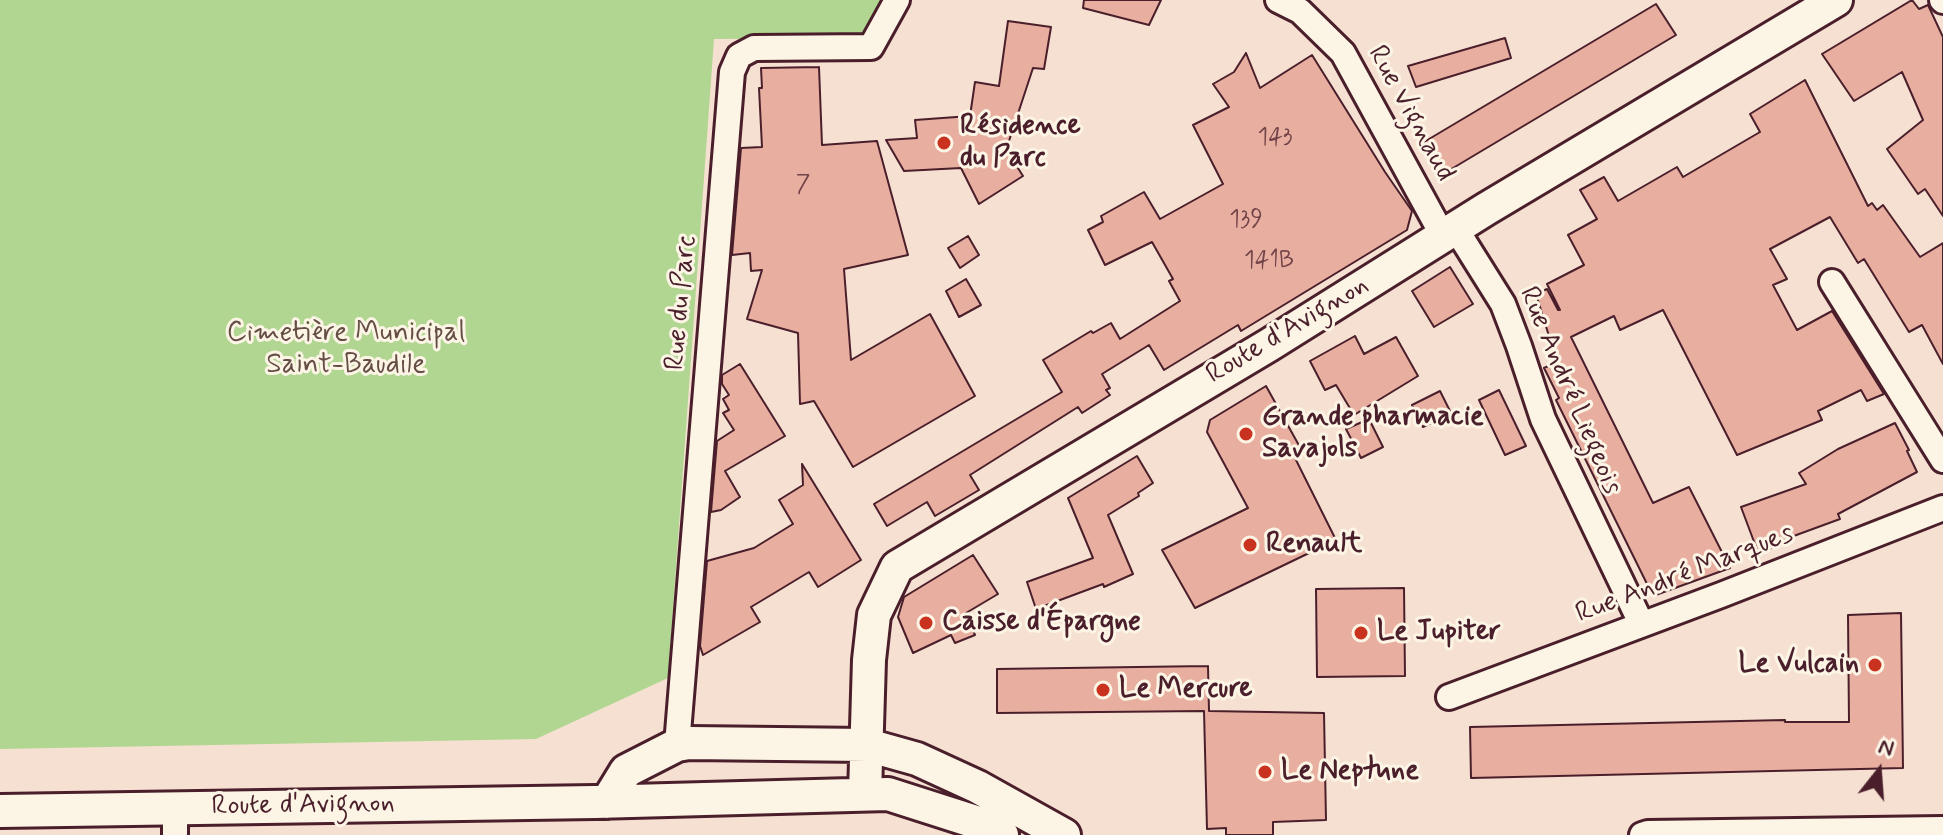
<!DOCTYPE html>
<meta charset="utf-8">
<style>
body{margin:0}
#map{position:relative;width:1943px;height:835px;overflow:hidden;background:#f6e0d1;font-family:Mynerve,sans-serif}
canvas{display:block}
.north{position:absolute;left:1839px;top:731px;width:80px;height:80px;-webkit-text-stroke:6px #fcf5e5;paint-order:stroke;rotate:17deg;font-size:22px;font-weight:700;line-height:32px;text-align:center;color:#4a1f2b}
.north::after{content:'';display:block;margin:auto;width:28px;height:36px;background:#4a1f2b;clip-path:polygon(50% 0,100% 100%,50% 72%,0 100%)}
</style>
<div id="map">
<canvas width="1943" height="835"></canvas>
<div class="north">N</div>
</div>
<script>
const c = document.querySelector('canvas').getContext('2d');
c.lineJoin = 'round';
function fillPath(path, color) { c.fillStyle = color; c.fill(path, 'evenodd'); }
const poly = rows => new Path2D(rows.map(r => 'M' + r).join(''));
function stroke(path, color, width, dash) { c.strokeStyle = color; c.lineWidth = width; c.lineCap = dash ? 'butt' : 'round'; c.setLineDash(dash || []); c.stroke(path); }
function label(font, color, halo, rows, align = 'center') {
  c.font = font + ' Mynerve,sans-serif'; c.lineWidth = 6; c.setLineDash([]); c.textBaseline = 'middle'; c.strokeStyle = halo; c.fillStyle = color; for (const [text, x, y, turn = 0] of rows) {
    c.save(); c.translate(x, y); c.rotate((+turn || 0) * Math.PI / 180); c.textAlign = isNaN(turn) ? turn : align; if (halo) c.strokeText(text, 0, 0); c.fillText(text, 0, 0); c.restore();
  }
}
const green = poly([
 [0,0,895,0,874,38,714,39,668,678,536,739,0,749]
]);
const building = poly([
 [1084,0,1161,0,1149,25,1083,8,1084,0],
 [1912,0,1919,9,1928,5,1943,37,1943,216,1925,189,1918,194,1887,149,1923,120,1902,72,1854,101,1822,54,1912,0],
 [1656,4,1676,35,1443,174,1424,142,1656,4],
 [1008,21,1051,27,1044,69,1033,68,1008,144,1020,162,1016,165,1023,176,979,204,961,168,904,171,886,140,917,138,915,120,970,116,975,82,999,86,1008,21],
 [1505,38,1511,58,1416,87,1408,66,1505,38],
 [1246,53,1260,88,1312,55,1385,172,1412,211,1407,230,1241,331,1238,325,1164,370,1149,345,1102,374,1110,388,1106,390,1110,395,1082,413,1078,407,970,475,979,490,935,516,927,502,887,526,874,504,1062,392,1043,360,1091,331,1093,333,1111,323,1120,339,1180,301,1169,281,1173,279,1152,242,1105,265,1088,230,1103,222,1101,216,1144,192,1160,219,1223,184,1193,125,1229,107,1213,84,1234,72,1246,53],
 [819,67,822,145,877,141,908,255,844,269,851,360,930,314,975,396,853,467,814,401,800,404,798,333,747,319,762,270,751,271,750,253,732,255,741,148,762,147,759,88,762,88,761,68,819,67],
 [1805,80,1868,206,1872,203,1877,210,1883,205,1920,257,1943,243,1943,364,1922,325,1909,332,1864,259,1858,263,1830,217,1770,249,1787,279,1773,285,1797,330,1832,311,1884,394,1867,401,1861,390,1818,411,1822,420,1737,455,1663,310,1620,330,1614,316,1571,337,1653,503,1689,487,1730,568,1653,596,1556,400,1559,398,1544,368,1557,362,1536,294,1547,289,1558,310,1560,310,1547,284,1584,265,1568,235,1597,219,1580,190,1604,177,1618,201,1677,167,1683,177,1760,132,1750,114,1805,80],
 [968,236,979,255,960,268,948,248,968,236],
 [1450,267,1473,304,1434,327,1412,291,1450,267],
 [966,279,981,305,959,317,946,291,966,279],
 [1355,336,1364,354,1396,337,1418,376,1354,415,1336,385,1325,390,1310,361,1355,336],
 [740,364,785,436,725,471,740,497,721,510,711,512,717,441,734,430,723,413,729,410,723,399,729,395,722,384,722,375,740,364],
 [1266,386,1301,449,1293,454,1336,540,1195,608,1162,550,1248,508,1207,432,1210,420,1266,386],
 [1499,390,1526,446,1505,455,1479,400,1499,390],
 [1440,391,1451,413,1423,427,1412,405,1440,391],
 [1369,419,1383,447,1361,458,1346,429,1369,419],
 [1895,423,1909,450,1907,451,1917,472,1838,514,1840,519,1791,537,1759,555,1741,507,1806,484,1799,473,1838,449,1895,423],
 [1137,456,1153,483,1138,493,1139,496,1108,515,1133,574,1104,587,1103,584,1036,609,1027,582,1093,558,1068,498,1137,456],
 [802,464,861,560,818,587,809,572,776,592,751,607,760,622,703,655,700,646,707,561,754,548,793,524,779,500,803,485,802,464],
 [973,555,998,594,966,613,975,635,955,643,951,635,913,653,898,617,904,597,973,555],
 [1404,588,1405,676,1317,677,1316,589,1404,588],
 [1901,613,1903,768,1471,778,1470,727,1785,720,1785,722,1849,722,1848,615,1901,613],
 [1208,666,1209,711,1324,713,1326,820,1273,822,1273,835,1226,835,1226,828,1207,829,1204,711,997,713,997,669,1208,666]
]);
const minor = poly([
 [1278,0,1300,11,1343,53,1443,236],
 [1942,0,1943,1],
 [1456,229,1503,304,1519,346,1543,419,1641,623],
 [1832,282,1943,460],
 [1449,697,1721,595,1943,508],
 [677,745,732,72,739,56,754,48,871,47,897,0],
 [175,835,175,808],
 [1642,835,1648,833,1943,829]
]);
const secondary = poly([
 [865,794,869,660,874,615,897,567,1269,345,1486,209,1836,0],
 [607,802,626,771,677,745,689,743,867,745,917,759,978,787,1064,835],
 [0,811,595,802,888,794,985,825,1002,835]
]);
const markers = [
 [944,143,8,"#c8321e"],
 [1246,434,8,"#c8321e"],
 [1250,545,8,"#c8321e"],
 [926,623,8,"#c8321e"],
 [1361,633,8,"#c8321e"],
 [1875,665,8,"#c8321e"],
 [1103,690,8,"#c8321e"],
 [1265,772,8,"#c8321e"]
];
const numberNames = [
 ["143",1275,139],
 ["7",803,186],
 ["139",1246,221],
 ["141B",1269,262]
];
const streetNames = [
 ["Rue Vignaud",1410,114,61],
 ["Rue du Parc",682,303,-85],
 ["Route d'Avignon",1288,331,-31],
 ["Rue André Liegeois",1569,391,67],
 ["Rue André Marques",1685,575,-21],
 ["Route d'Avignon",303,806,-1]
];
const poiNames = [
 ["Résidence",960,127],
 ["du Parc",960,159],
 ["Grande pharmacie",1262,418],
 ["Savajols",1262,450],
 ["Renault",1266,545],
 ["Caisse d'Épargne",942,623],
 ["Le Jupiter",1377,633],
 ["Le Vulcain",1859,665,"right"],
 ["Le Mercure",1119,690],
 ["Le Neptune",1281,772]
];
const parkNames = [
 ["Cimetière Municipal",346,334],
 ["Saint-Baudile",346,366]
];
fillPath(green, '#b1d692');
fillPath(building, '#e8afa1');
stroke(building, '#4a1f2b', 2);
stroke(minor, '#4a1f2b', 30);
stroke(secondary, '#4a1f2b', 38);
stroke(minor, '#fcf5e5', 24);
stroke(secondary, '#fcf5e5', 32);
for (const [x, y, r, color] of markers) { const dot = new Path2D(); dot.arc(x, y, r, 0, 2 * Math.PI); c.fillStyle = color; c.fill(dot); stroke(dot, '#fcf5e5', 3); }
label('24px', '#724348', null, numberNames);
label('28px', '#4a1f2b', '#fcf5e5', streetNames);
label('bold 28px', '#4a1f2b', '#fcf5e5', poiNames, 'left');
label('28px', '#644d45', '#fcf5e5', parkNames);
</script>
